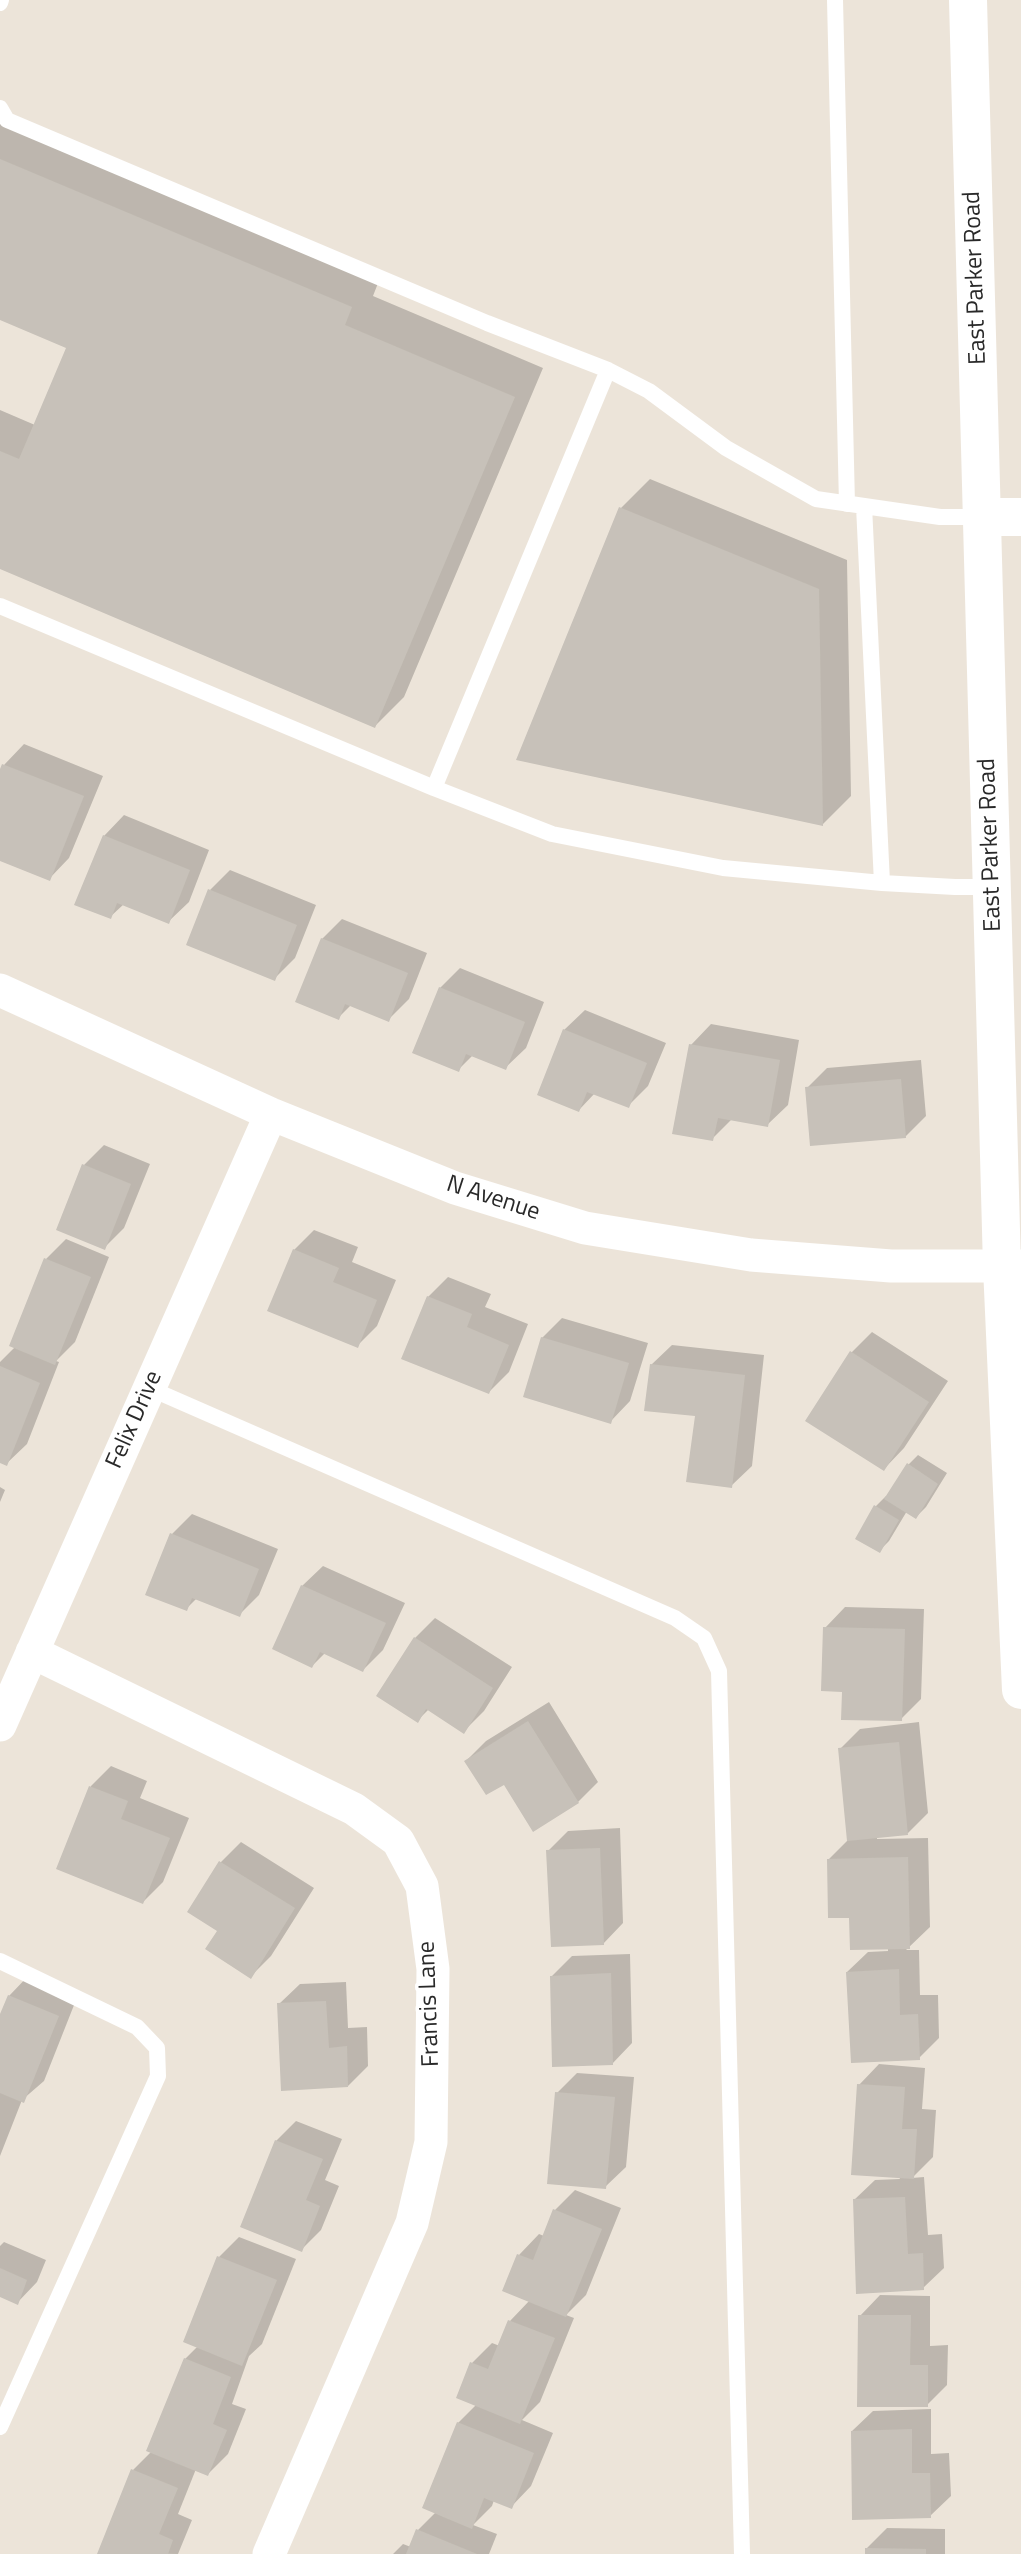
<!DOCTYPE html>
<style>
body{margin:0}
canvas{display:block;background:#ece4d9}
</style>
<canvas width="1021" height="2554"></canvas>
<script>
const c = document.querySelector('canvas').getContext('2d');
c.lineJoin = 'round';
function fillPath(path, color) { c.fillStyle = color; c.fill(path, 'evenodd'); }
const poly = rows => new Path2D(rows.map(r => 'M' + r).join(''));
function stroke(path, color, width, dash) { c.strokeStyle = color; c.lineWidth = width; c.lineCap = dash ? 'butt' : 'round'; c.setLineDash(dash || []); c.stroke(path); }
function label(font, color, halo, rows, align = 'center') {
  c.font = font + ' "Titillium Web",sans-serif'; c.lineWidth = 7; c.setLineDash([]); c.textBaseline = 'middle'; c.strokeStyle = halo; c.fillStyle = color; for (const [text, x, y, turn = 0] of rows) {
    c.save(); c.translate(x, y); c.rotate((+turn || 0) * Math.PI / 180); c.textAlign = isNaN(turn) ? turn : align; if (halo) c.strokeText(text, 0, 0); c.fillText(text, 0, 0); c.restore();
  }
}
const shadow = poly([
 [0,118,380,278,373,296,543,368,404,697,375,726,0,567,0,410,35,425,68,347,0,318],
 [650,479,847,560,851,796,822,825,518,759,621,508],
 [24,744,103,776,69,858,49,879,0,859,0,774,4,765],
 [124,815,209,850,189,902,168,922,124,904,110,917,104,836],
 [230,870,316,905,295,958,274,979,210,890],
 [342,919,427,953,409,999,388,1020,351,1005,338,1018,322,939],
 [460,968,544,1002,526,1048,505,1068,473,1055,458,1070,440,988],
 [585,1010,666,1043,648,1086,628,1106,595,1093,579,1110,564,1030],
 [711,1024,799,1040,788,1105,767,1125,732,1119,712,1139,691,1045],
 [921,1060,926,1116,905,1137,807,1088,827,1068],
 [104,1145,150,1164,124,1228,104,1248,84,1165],
 [314,1230,358,1247,352,1262,396,1280,377,1326,357,1346,294,1250],
 [66,1239,109,1257,75,1342,56,1361,59,1362,27,1444,6,1464,0,1461,0,1362,15,1347,46,1259],
 [448,1277,491,1294,485,1307,528,1324,509,1372,489,1392,428,1297],
 [562,1318,648,1343,630,1401,610,1422,542,1338],
 [872,1332,948,1381,904,1448,884,1469,851,1353],
 [672,1345,764,1355,752,1466,731,1486,697,1415,651,1365],
 [918,1455,947,1473,926,1507,916,1517,907,1511,889,1541,879,1551,857,1538,876,1506,886,1496,887,1497,908,1465],
 [0,1487,5,1490,0,1502],
 [192,1514,278,1549,259,1595,239,1615,197,1598,186,1609,172,1534],
 [323,1566,405,1603,383,1650,363,1670,325,1653,312,1666,302,1586],
 [845,1607,924,1609,921,1699,901,1719,843,1690,825,1628],
 [435,1618,512,1667,484,1711,464,1731,429,1709,417,1721,378,1695,415,1638],
 [549,1702,598,1782,578,1802,504,1782,466,1761,486,1741],
 [919,1722,928,1813,908,1833,877,1836,877,1839,928,1838,930,1927,906,1950,919,1950,920,1995,938,1995,939,2038,919,2058,847,1972,868,1952,888,1951,888,1948,851,1916,828,1860,849,1839,840,1749,860,1729],
 [111,1766,147,1781,140,1798,189,1818,163,1882,143,1902,58,1868,91,1786],
 [620,1828,623,1923,603,1944,548,1851,568,1831],
 [241,1842,314,1888,271,1956,251,1976,219,1930,189,1912,221,1862],
 [630,1954,632,2043,612,2064,551,1977,572,1956],
 [29,1975,78,1995,44,2081,22,2100,0,2156,0,2019,9,1996],
 [346,1982,348,2028,367,2027,368,2066,348,2086,279,2004,300,1984],
 [879,2064,925,2068,922,2109,936,2110,933,2157,912,2178,924,2177,928,2235,942,2234,944,2268,923,2288,854,2200,875,2180,900,2179,859,2085],
 [577,2073,634,2077,626,2167,605,2187,557,2093],
 [296,2121,342,2139,325,2180,339,2186,321,2230,301,2250,276,2141],
 [575,2190,621,2208,586,2295,566,2315,574,2318,540,2402,522,2420,553,2433,531,2486,511,2507,494,2500,492,2506,473,2525,497,2534,489,2554,393,2554,403,2544,411,2547,418,2530,436,2512,458,2423,476,2405,472,2363,492,2343,500,2346,510,2321,530,2300,504,2290,519,2255,539,2234,544,2236,555,2210],
 [239,2237,296,2259,262,2344,249,2356,232,2404,246,2409,228,2454,208,2474,196,2469,178,2514,192,2520,178,2554,99,2553,133,2470,152,2451,185,2359,198,2346,185,2341,219,2257],
 [4,2242,46,2260,37,2282,17,2303,0,2295,0,2246],
 [880,2295,930,2296,930,2346,948,2345,947,2385,927,2405,860,2316],
 [931,2409,931,2454,949,2453,951,2496,930,2516,852,2431,873,2411],
 [887,2528,945,2529,945,2554,867,2554,867,2548]
]);
const building = poly([
 [0,159,352,307,345,325,515,397,375,728,0,569,0,451,19,459,66,348,0,320],
 [619,507,819,589,823,826,516,760],
 [2,764,84,796,50,881,0,861,0,769],
 [103,835,190,870,169,924,117,903,111,919,74,905],
 [208,889,297,925,275,981,186,945],
 [321,938,408,973,389,1022,345,1004,339,1020,295,1002],
 [439,987,525,1022,506,1070,466,1054,459,1072,412,1053],
 [563,1029,647,1063,629,1108,587,1092,579,1112,537,1095],
 [689,1044,780,1060,768,1127,718,1118,713,1141,672,1134],
 [901,1079,906,1138,810,1146,805,1087],
 [82,1164,131,1184,105,1250,56,1230],
 [293,1249,339,1268,333,1282,377,1300,358,1348,267,1311],
 [44,1258,91,1277,55,1365,9,1346],
 [427,1296,472,1314,467,1327,509,1345,489,1394,401,1359],
 [541,1337,629,1363,611,1424,523,1397],
 [850,1351,929,1402,884,1471,805,1421],
 [650,1364,745,1375,732,1488,686,1482,695,1416,644,1411],
 [0,1366,40,1383,7,1466,0,1463],
 [907,1463,938,1484,916,1519,884,1499],
 [874,1505,899,1520,880,1553,855,1539],
 [170,1533,259,1569,240,1617,192,1598,187,1611,145,1595],
 [301,1585,386,1623,363,1672,320,1652,312,1668,272,1649],
 [823,1627,905,1629,902,1721,841,1720,842,1692,821,1691],
 [414,1637,493,1688,464,1734,426,1709,418,1723,376,1696],
 [528,1721,579,1803,533,1832,504,1785,486,1795,464,1761],
 [899,1742,908,1835,847,1841,838,1748],
 [89,1786,128,1801,121,1819,170,1838,143,1904,56,1869],
 [600,1848,604,1945,551,1947,546,1850],
 [908,1857,910,1949,850,1950,849,1918,828,1918,827,1859],
 [219,1861,295,1908,251,1979,205,1949,217,1931,187,1912],
 [899,1969,900,2015,918,2014,920,2060,851,2063,846,1972],
 [611,1973,613,2065,552,2067,550,1976],
 [8,1995,59,2016,24,2103,0,2093,0,2014],
 [326,2001,329,2048,347,2046,348,2087,281,2091,277,2003],
 [857,2084,905,2087,902,2129,917,2129,914,2179,851,2175],
 [555,2092,615,2097,606,2189,547,2184],
 [275,2140,323,2159,306,2200,320,2206,302,2252,240,2227],
 [905,2197,908,2254,923,2253,924,2290,856,2294,853,2199],
 [553,2209,602,2229,566,2317,502,2291,517,2254,533,2260],
 [217,2256,277,2280,242,2366,183,2342],
 [0,2268,27,2280,18,2305,0,2297],
 [858,2315,911,2315,910,2365,928,2365,928,2407,857,2407],
 [508,2320,555,2338,520,2424,456,2398,470,2362,488,2369],
 [184,2358,231,2377,213,2424,227,2430,208,2476,146,2451],
 [457,2422,534,2453,512,2509,484,2498,472,2529,422,2508],
 [912,2429,912,2473,930,2473,931,2518,852,2520,851,2431],
 [131,2469,178,2488,159,2534,173,2540,168,2554,97,2554],
 [416,2529,477,2554,406,2554],
 [865,2548,926,2549,926,2554,865,2554]
]);
const lane = poly([
 [835,0,847,504],
 [0,3,1,0],
 [0,108,7,120,487,323,608,370,649,391,726,448,816,499,940,517,982,517],
 [864,506,882,883],
 [0,606,434,788,552,834,723,868,882,883,955,887,991,887],
 [434,788,608,370],
 [149,1388,675,1618,704,1638,719,1671,742,2554],
 [0,1961,137,2027,157,2048,158,2076,0,2427]
]);
const street = poly([
 [0,990,271,1114,455,1188,585,1228,751,1255,891,1266,1021,1266],
 [32,1652,354,1809,398,1841,422,1886,433,1969,431,2142,412,2223,269,2554],
 [0,1725,271,1114]
]);
const secondary = poly([
 [968,0,1002,1267,1021,1690],
 [982,517,1021,517]
]);
const streetNames = [
 ["East Parker Road",976,278,-92],
 ["East Parker Road",991,845,-92],
 ["N Avenue",493,1199,18],
 ["Felix Drive",135,1420,-66],
 ["Francis Lane",430,2004,-92]
];
fillPath(shadow, '#0003');
fillPath(building, '#c7c1b9');
stroke(lane, '#fff', 16);
stroke(street, '#fff', 33);
stroke(secondary, '#fff', 38);
label('24px', '#292929', '#fff', streetNames);
</script>
